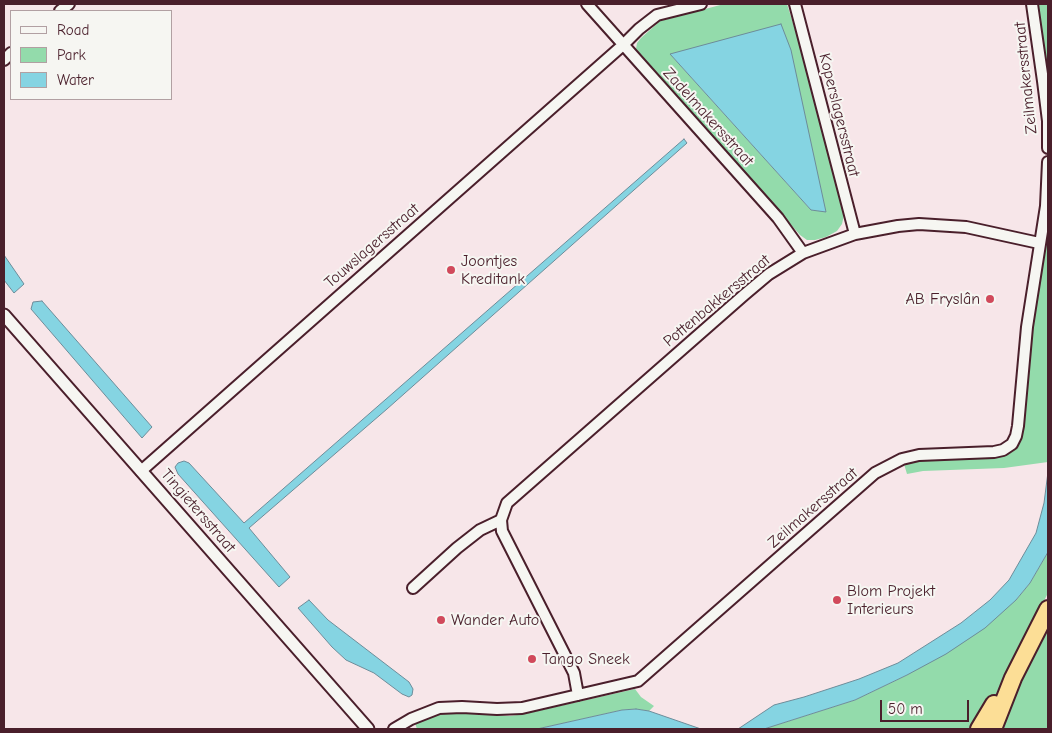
<!DOCTYPE html>
<meta charset="utf-8">
<style>
body{margin:0}
#map{position:relative;width:1052px;height:733px;overflow:hidden;background:#f7e6e9;font-family:"Comic Neue",sans-serif}
canvas{display:block}
.frame{position:absolute;inset:0;border:5px solid #4a1f2b;pointer-events:none}
.legend{position:absolute;left:10px;top:10px;width:162px;height:90px;box-sizing:border-box;background:#f6f6f2;border:1px solid #b1a0a2;margin:0;padding:6px 9px;list-style:none;font-size:15px;color:#4a1f2b}
.legend li{display:flex;align-items:center;gap:10px;height:25px}
.legend b{width:25px;border:1px solid #b1a0a2}
.scale{position:absolute;left:880px;top:700px;width:89px;height:22px;box-sizing:border-box;border:2px solid #4a1f2b;border-top:0;padding-left:6px;font-size:15px;line-height:18px;white-space:nowrap;color:#4a1f2b;-webkit-text-stroke:4px #f6f6f2;paint-order:stroke}
</style>
<div id="map">
<canvas width="1052" height="733"></canvas>
<div class="frame"></div>
<ul class="legend">
<li><b style="height:6px;background:#f6f6f2"></b>Road</li>
<li><b style="height:14px;background:#93dbab"></b>Park</li>
<li><b style="height:14px;background:#85d4e2"></b>Water</li>
</ul>
<div class="scale">50 m</div>
</div>
<script>
const c = document.querySelector('canvas').getContext('2d');
c.lineJoin = 'round';
function fillPath(path, color) { c.fillStyle = color; c.fill(path, 'evenodd'); }
const poly = rows => new Path2D(rows.map(r => 'M' + r).join(''));
function stroke(path, color, width, dash) { c.strokeStyle = color; c.lineWidth = width; c.lineCap = dash ? 'butt' : 'round'; c.setLineDash(dash || []); c.stroke(path); }
function label(font, color, halo, rows, align = 'center') {
  c.font = font + ' "Comic Neue",sans-serif'; c.lineWidth = 4; c.setLineDash([]); c.textBaseline = 'middle'; c.strokeStyle = halo; c.fillStyle = color; for (const [text, x, y, turn = 0] of rows) {
    c.save(); c.translate(x, y); c.rotate((+turn || 0) * Math.PI / 180); c.textAlign = isNaN(turn) ? turn : align; if (halo) c.strokeText(text, 0, 0); c.fillText(text, 0, 0); c.restore();
  }
}
const green = poly([
 [724,4,787,4,799,42,844,215,842,224,837,231,826,237,815,240,807,240,800,235,636,49,637,43,641,38,660,21],
 [670,54,826,211,811,210],
 [1037,4,1047,4,1048,8,1048,77],
 [1048,222,1048,462,1004,468,923,471,907,474,904,464,919,461,994,458,1006,455,1016,448,1021,438,1033,328],
 [1048,552,1048,593,996,694,975,729,764,729,855,700,907,675,1016,600,1030,583],
 [1048,626,1048,729,998,729,1021,678],
 [635,689,641,697,654,706,649,711,636,709,622,710,537,729,417,729,415,723,438,715,451,713,510,716,524,714]
]);
const water = poly([
 [781,24,791,50,826,212,811,210,670,54,781,24],
 [684,139,687,143,387,409,249,528,290,577,279,587,178,474,175,467,178,463,184,461,189,463,244,523,684,139],
 [4,255,24,284,14,293,4,280,4,255],
 [42,301,152,427,142,438,31,309,33,302,42,301],
 [1048,472,1048,552,1030,583,1016,600,985,628,946,654,907,675,855,700,764,729,738,729,774,705,804,697,859,679,898,663,961,623,990,600,1009,580,1036,533,1044,503,1048,472],
 [309,600,328,620,409,682,413,689,412,695,409,697,402,694,374,673,346,660,332,647,298,608,309,600],
 [636,709,649,711,701,729,537,729,622,710,636,709]
]);
const minor = poly([
 [587,4,778,218,803,253],
 [795,4,855,234],
 [1032,4,1043,81,1048,121,1048,148],
 [60,11,69,4],
 [4,60,11,53],
 [141,471,623,45,639,29,657,15,701,4],
 [413,588,457,548,480,530,501,520],
 [578,695,574,673,502,531,501,520,507,503,744,295,769,274,803,253,855,234,898,226,919,224,966,227,1039,243],
 [394,729,411,719,439,708,462,707,497,709,522,708,638,681,875,473,902,459,919,455,994,452,1003,450,1012,444,1016,436,1018,426,1027,327,1046,206,1048,162]
]);
const tertiary = poly([
 [4,315,368,729]
]);
const trunk = poly([
 [979,729,994,704],
 [993,729,1013,678,1048,609]
]);
const markers = [
 [451,270,5,"#d1495b"],
 [990,299,5,"#d1495b"],
 [837,600,5,"#d1495b"],
 [441,620,5,"#d1495b"],
 [532,659,5,"#d1495b"]
];
const streetNames = [
 ["Zeilmakersstraat",1026,78,-96],
 ["Koperslagersstraat",839,115,76],
 ["Zadelmakersstraat",708,117,48],
 ["Touwslagersstraat",372,246,-41],
 ["Pottenbakkersstraat",717,301,-40],
 ["Zeilmakersstraat",813,508,-41],
 ["Tingietersstraat",198,511,49]
];
const poiNames = [
 ["Joontjes",461,261],
 ["Kreditank",461,279],
 ["AB Fryslân",980,299,"right"],
 ["Blom Projekt",847,591],
 ["Interieurs",847,609],
 ["Wander Auto",451,620],
 ["Tango Sneek",542,659]
];
fillPath(green, '#93dbab');
fillPath(water, '#85d4e2');
stroke(water, '#6d8c99', 1);
stroke(minor, '#4a1f2b', 14);
stroke(tertiary, '#4a1f2b', 15);
stroke(trunk, '#4a1f2b', 20);
stroke(minor, '#f6f6f2', 10);
stroke(tertiary, '#f6f6f2', 11);
stroke(trunk, '#fcde96', 16);
for (const [x, y, r, color] of markers) { const dot = new Path2D(); dot.arc(x, y, r, 0, 2 * Math.PI); c.fillStyle = color; c.fill(dot); stroke(dot, '#f6f6f2', 2); }
label('16px', '#4a1f2b', '#f6f6f2', streetNames);
label('16px', '#4a1f2b', '#f6f6f2', poiNames, 'left');
</script>
